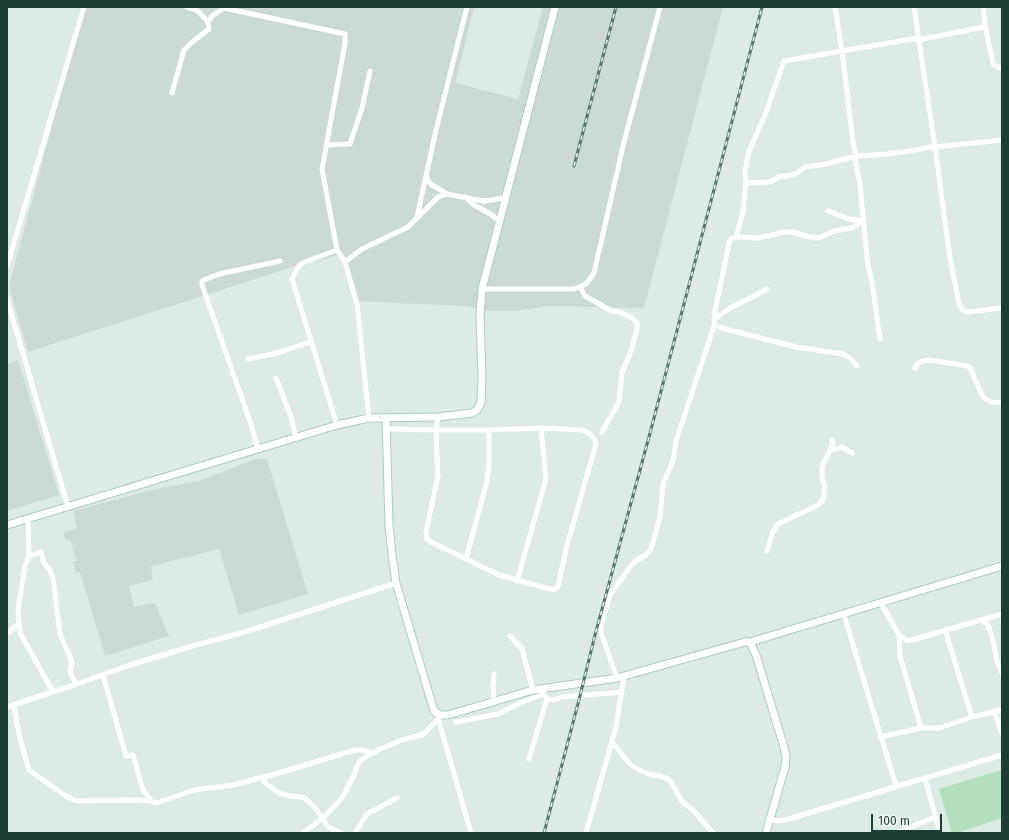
<!DOCTYPE html>
<style>
body{margin:0}
#map{position:relative;width:1009px;height:840px;overflow:hidden;background:#ddebe4;font-family:"Fira Sans",sans-serif}
canvas{display:block}
.frame{position:absolute;inset:0;border:8px solid #1d3c33;pointer-events:none}
.scale{position:absolute;left:871px;top:814px;width:71px;height:18px;box-sizing:border-box;border:2px solid #1d3c33;border-top:0;padding-left:5px;font-size:12px;line-height:14px;white-space:nowrap;color:#1d3c33;-webkit-text-stroke:3px #eef7f2;paint-order:stroke}
</style>
<div id="map">
<canvas width="1009" height="840"></canvas>
<div class="frame"></div>
<div class="scale">100 m</div>
</div>
<script>
const c = document.querySelector('canvas').getContext('2d');
c.lineJoin = 'round';
function fillPath(path, color) { c.fillStyle = color; c.fill(path, 'evenodd'); }
const poly = rows => new Path2D(rows.map(r => 'M' + r).join(''));
function stroke(path, color, width, dash) { c.strokeStyle = color; c.lineWidth = width; c.lineCap = dash ? 'butt' : 'round'; c.setLineDash(dash || []); c.stroke(path); }
const built = poly([
 [84,7,474,7,455,83,518,99,543,7,723,7,644,308,548,306,516,311,491,311,465,306,354,301,349,276,339,255,302,264,28,352,9,286],
 [18,360,59,495,7,511,7,364],
 [256,459,267,459,308,594,239,615,219,549,151,566,153,580,129,586,134,607,155,603,169,636,105,656,80,572,76,573,73,562,77,561,70,539,66,540,63,533,77,528,73,511,156,489,199,481]
]);
const green = poly([
 [1001,770,1002,818,957,833,952,833,939,789]
]);
const street = poly([
 [835,7,842,51,853,142,856,156,855,159,860,185,868,266,872,282,880,339],
 [914,7,935,147,950,258,959,304,963,310,967,312,1002,308],
 [208,22,212,16,224,8,345,34,345,43,322,169,337,250,345,262],
 [985,24,993,64,1002,69],
 [918,40,984,27,985,21,983,7],
 [172,93,184,50,191,43,209,29,208,22,198,11,187,7],
 [327,145,350,144,362,108,370,71],
 [935,147,1002,140],
 [426,175,428,181,432,185,447,194],
 [746,183,745,171,749,151,765,115,784,61,918,38],
 [465,197,474,205,492,215,500,222],
 [417,217,436,130,467,7],
 [736,237,743,212,746,183,770,182,779,177,796,174,805,167,826,164,856,156,888,154,916,150,935,146],
 [337,250,302,263,298,267,292,279,337,425],
 [7,266,84,7],
 [580,287,585,296,612,311,620,312,632,318,637,323,637,329,631,351,622,373,619,402,602,432],
 [482,289,574,289,586,284,594,273,624,142,660,7],
 [7,299,68,507],
 [714,319,727,310,767,289],
 [714,326,796,347,843,354,849,357,857,366],
 [248,359,277,353,310,342],
 [915,368,919,362,930,360,967,366,971,369,975,380,983,397,991,402,1002,403],
 [276,378,291,417,296,438],
 [369,418,357,304,345,262,362,249,408,227,438,197,447,194,483,201,506,198],
 [387,429,436,430,489,430,541,428,582,430,587,432,591,435,595,440,596,444,566,549,558,587,555,589,549,589,499,575,431,542,427,539,426,532,438,476,436,430,438,417],
 [258,449,251,424,202,285,202,282,204,280,219,274,280,261],
 [830,451,833,443,832,440],
 [28,519,29,556,25,566,18,610,20,633,53,692],
 [767,551,772,534,778,524,818,505,823,500,825,487,822,477,822,470,823,464,830,451,842,447,852,453],
 [29,556,41,552,44,563,50,570,53,578,60,634,70,657,72,664,70,668,71,675,77,684],
 [466,559,486,485,489,466,489,430],
 [517,581,546,479,541,428],
 [881,603,899,635,908,641,1002,614],
 [844,615,896,786],
 [981,620,988,625,994,644,995,651,997,662,1002,673],
 [945,630,972,717],
 [7,634,19,623],
 [899,635,900,656,921,728],
 [510,636,522,649,533,690],
 [103,675,126,756,133,755,143,790,151,801],
 [617,678,601,633,601,626,610,595,633,563,646,555,651,549,660,517,663,484,673,461,676,441,714,326,715,311,729,243,731,239,736,237,758,238,785,232,792,232,814,238,819,238,834,231,852,228,863,221,849,219,828,211],
 [494,701,493,686,494,674],
 [14,705,19,735,29,770,66,796,76,801,132,800,151,801,157,803,194,790,233,785,272,775,355,750,360,750,374,753,378,750,402,740,421,735,426,732,438,719],
 [7,707,77,684,127,666,196,645,248,631,396,583],
 [995,712,1002,734],
 [438,718,471,833],
 [456,722,498,714,520,703,544,694,547,699,554,700,562,697,622,692],
 [880,737,921,728,939,728,972,717,1002,710],
 [612,742,631,765,639,770,652,775,661,776,668,779,672,783,682,802,693,810,713,833],
 [529,759,547,699],
 [266,776,264,782,279,793,290,796,303,797,315,807,328,827,341,833],
 [925,778,940,833],
 [769,819,777,821,785,820,1002,755],
 [303,833,323,818,342,798,353,777,359,762,371,753],
 [355,833,367,814,397,798],
 [586,833,616,727,624,676],
 [896,833,935,817]
]);
const secondary = poly([
 [386,418,389,525,392,554,396,583,434,711,440,715,448,715,533,690,617,678,745,642,750,642,756,655,784,747,786,756,785,767,766,833],
 [7,525,337,425,369,418,438,417,472,413,477,410,481,403,482,378,480,315,482,289,555,7],
 [750,642,1002,566]
]);
const rail = poly([
 [574,166,616,7],
 [544,833,580,696,595,635,649,437,762,7]
]);
fillPath(built, '#cbdbd3');
fillPath(green, '#b3dfbe');
stroke(secondary, '#afccc1', 9);
stroke(street, '#fff', 5);
stroke(secondary, '#fff', 7);
stroke(rail, '#57786e', 3);
stroke(rail, '#eef7f2', 1.5, [4.5]);
</script>
